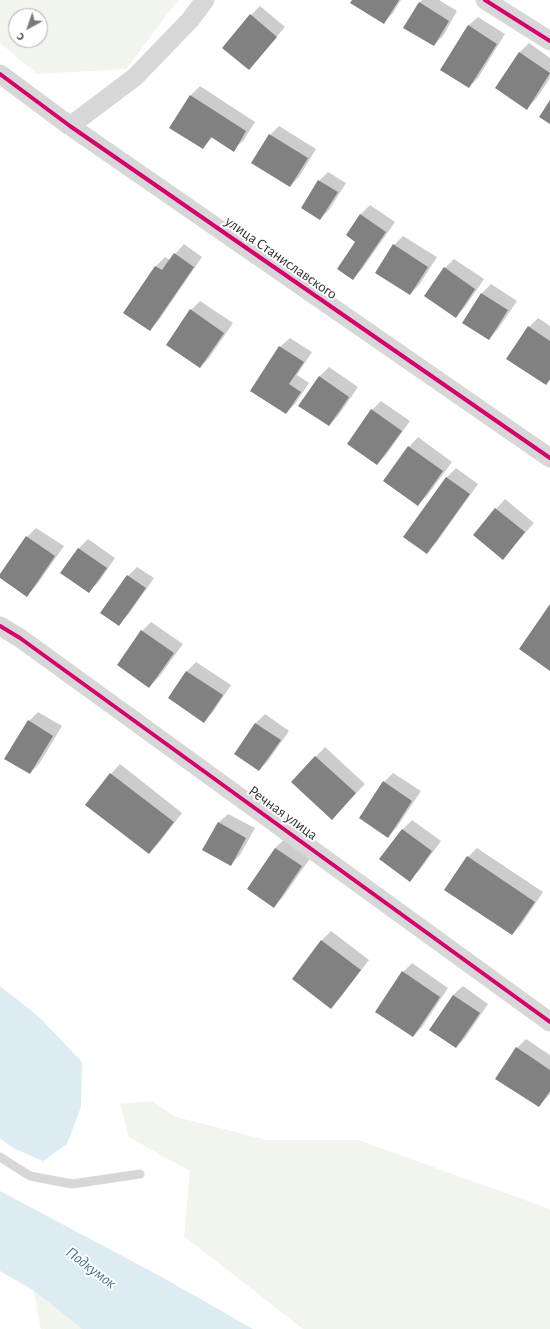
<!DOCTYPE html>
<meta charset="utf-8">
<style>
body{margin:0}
#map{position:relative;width:550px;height:1329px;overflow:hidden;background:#fff;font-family:"Alegreya Sans",sans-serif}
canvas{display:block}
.north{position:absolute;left:8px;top:8px;width:40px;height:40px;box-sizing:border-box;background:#fff;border:1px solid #adadad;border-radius:50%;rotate:220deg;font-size:11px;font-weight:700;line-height:16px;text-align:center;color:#333}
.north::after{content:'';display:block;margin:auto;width:14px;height:18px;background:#7a7a7a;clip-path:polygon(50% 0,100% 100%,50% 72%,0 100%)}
</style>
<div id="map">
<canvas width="550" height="1329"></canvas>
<div class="north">С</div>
</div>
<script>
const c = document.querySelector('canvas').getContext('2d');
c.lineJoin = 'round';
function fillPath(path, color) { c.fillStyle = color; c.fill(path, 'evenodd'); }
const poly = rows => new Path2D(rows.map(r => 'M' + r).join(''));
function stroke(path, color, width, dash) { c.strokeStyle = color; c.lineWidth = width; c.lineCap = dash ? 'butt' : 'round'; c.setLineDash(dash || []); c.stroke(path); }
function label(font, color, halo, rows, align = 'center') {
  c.font = font + ' "Alegreya Sans",sans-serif'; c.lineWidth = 4; c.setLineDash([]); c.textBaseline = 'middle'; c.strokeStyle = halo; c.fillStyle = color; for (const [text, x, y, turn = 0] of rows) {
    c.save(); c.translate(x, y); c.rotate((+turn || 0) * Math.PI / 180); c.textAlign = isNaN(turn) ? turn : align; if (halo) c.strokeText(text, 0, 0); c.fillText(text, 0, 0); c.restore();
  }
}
const green = poly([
 [0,0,178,0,126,69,37,74,0,43],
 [16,16,40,16,40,40,16,40],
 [152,1101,176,1117,267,1140,358,1140,550,1209,550,1329,303,1329,184,1236,190,1171,129,1137,120,1104],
 [33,1290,82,1329,41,1329]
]);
const water = poly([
 [0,986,39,1017,82,1062,81,1107,67,1144,43,1161,13,1148,0,1138],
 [0,1191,160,1276,253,1329,82,1329,33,1290,0,1271]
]);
const shadow = poly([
 [353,0,401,0,393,13,384,22],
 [422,0,439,0,457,11,443,36,434,45,419,3],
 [260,6,285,27,249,69,251,15],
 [478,17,505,34,478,78,469,87,468,26],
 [529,43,550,58,550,78,536,99,527,108,519,53],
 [200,86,255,122,243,141,233,150,213,137,203,148,170,127,191,95],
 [279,126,316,149,299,177,290,186,270,135],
 [328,172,346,183,329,210,320,219,319,181],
 [370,205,395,222,362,269,353,279,357,242,347,235,361,214],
 [403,236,437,257,419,285,410,294,394,245],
 [184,244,202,257,159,320,150,330,125,312,156,266,165,257,170,260],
 [454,259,484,279,465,307,456,316,445,268],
 [491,284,517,301,498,329,489,339,464,322,482,293],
 [200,301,233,323,209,358,200,367,191,310],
 [538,318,550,326,550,380,546,384,529,327],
 [290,338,312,352,297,375,309,383,295,404,286,413,251,391,280,347],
 [329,367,358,387,338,416,329,425,319,377],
 [381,401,410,421,386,455,377,464,372,410],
 [418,437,452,462,427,496,417,505,384,481,409,447],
 [456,468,478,484,436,543,427,552,405,537,447,477],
 [505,499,534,523,503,558,496,509],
 [36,528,64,546,36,586,27,596,0,576,27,537],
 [88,539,115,558,98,583,88,592,62,572,79,548],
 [137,567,154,578,128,615,118,624,128,576],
 [151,622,183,644,159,677,149,687,142,631],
 [196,662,231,685,213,712,204,721,169,698,187,671],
 [38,712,62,726,39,764,30,773,29,721],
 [265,714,289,731,268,761,259,770,235,754,256,723],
 [325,747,365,784,341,809,292,782],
 [120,764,182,813,158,844,149,853,111,774],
 [393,773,421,791,397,827,388,837,384,782],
 [228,814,255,828,240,855,231,864,218,823],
 [412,820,441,841,419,871,409,880,381,859,403,829],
 [285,839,311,857,283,897,274,906,275,848],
 [477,848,543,892,521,925,512,934,468,857],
 [331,931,369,960,340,998,330,1008,293,979,322,940],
 [412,963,448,988,422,1027,413,1036,403,972],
 [463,986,488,1004,465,1038,456,1047,453,995],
 [526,1039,550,1055,550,1094,539,1106,517,1048]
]);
const building = poly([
 [352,0,399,0,384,24,350,3],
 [419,2,449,21,434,46,403,28],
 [250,14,277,37,249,70,222,48],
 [468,25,497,44,469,88,440,70],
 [519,52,550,73,527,110,495,88],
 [190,95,246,131,234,152,211,137,203,149,169,128],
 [550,100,550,124,539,117],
 [269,134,308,158,290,187,251,163],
 [318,180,338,192,320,220,301,208],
 [360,214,386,232,353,280,337,269,355,242,346,235],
 [393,244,428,267,410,295,375,273],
 [174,253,194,267,150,331,123,313,155,266,162,270],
 [444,267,475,289,456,318,424,296],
 [481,293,508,310,489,340,462,323],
 [190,309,224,333,200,368,166,345],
 [528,326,550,341,550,379,546,385,506,359],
 [279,346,304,362,289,384,301,392,286,414,250,391],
 [319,376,349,397,329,426,298,406],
 [371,409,402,431,377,465,347,444],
 [408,446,443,471,418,506,383,481],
 [446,477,470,494,427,554,403,537],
 [495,508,525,532,503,560,473,535],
 [26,536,55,556,27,597,0,578,0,574],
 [78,548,107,568,89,593,60,573],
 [127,575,146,588,119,626,100,613],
 [550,604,550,671,519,649],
 [141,630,174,653,149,688,117,665],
 [186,671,223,695,204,723,168,698],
 [28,720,53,736,30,774,4,759],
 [255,723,281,740,259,771,234,754],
 [315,756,356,793,332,820,291,782],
 [110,773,174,822,149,854,85,805],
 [383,781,412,801,388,838,359,818],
 [218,822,246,838,231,866,202,850],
 [402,829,432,851,410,882,379,859],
 [275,848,302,866,274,908,247,889],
 [467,856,535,902,512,935,444,890],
 [321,940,361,970,331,1009,292,979],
 [402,971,440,997,413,1037,375,1012],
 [453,995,480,1013,456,1048,429,1030],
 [516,1047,550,1070,550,1091,539,1107,495,1079]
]);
const service = poly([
 [0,1157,30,1176,72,1184,140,1174]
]);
const minor = poly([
 [485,0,550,41],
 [0,74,70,126,550,458],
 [70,126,135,77,190,20,205,0],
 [0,626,20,638,550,1022]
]);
const cycleway = poly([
 [485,0,550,41],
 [0,74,70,126,550,458],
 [0,626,20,638,550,1022]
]);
const streetNames = [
 ["улица Станиславского",281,258,35],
 ["Речная улица",283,813,36]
];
const waterNames = [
 ["Подкумок",91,1268,37]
];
fillPath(green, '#f1f5ed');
fillPath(water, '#ddebf3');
fillPath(shadow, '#0003');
fillPath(building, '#818181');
stroke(service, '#d7d7d7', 9);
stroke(minor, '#d7d7d7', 19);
stroke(cycleway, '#d6006c', 4);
label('15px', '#333', '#fff', streetNames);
label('italic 16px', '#3f7597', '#fff', waterNames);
</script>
